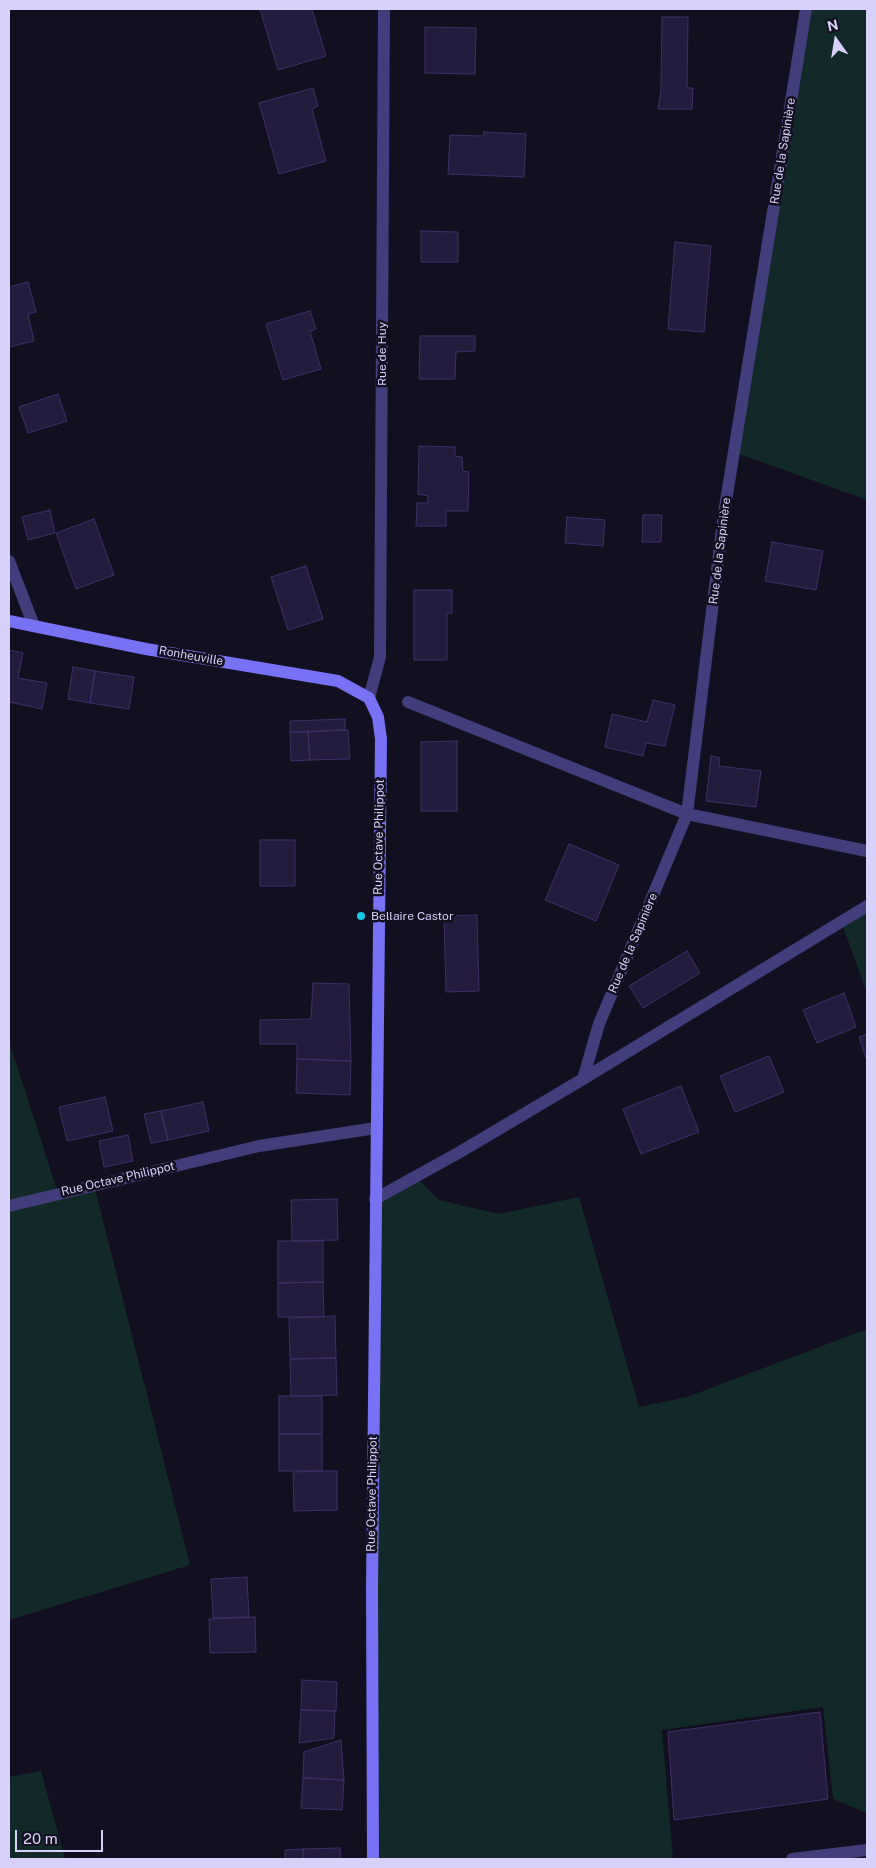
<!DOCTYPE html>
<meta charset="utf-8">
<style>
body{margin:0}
#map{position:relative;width:876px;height:1868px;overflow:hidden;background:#120f20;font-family:"Public Sans",sans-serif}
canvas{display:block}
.frame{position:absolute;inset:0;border:10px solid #d7d1fb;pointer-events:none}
.north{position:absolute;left:811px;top:15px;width:50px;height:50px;-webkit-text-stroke:4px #120f20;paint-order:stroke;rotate:347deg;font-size:14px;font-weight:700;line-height:20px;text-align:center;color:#d7d1fb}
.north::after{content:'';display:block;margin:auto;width:18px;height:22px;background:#d7d1fb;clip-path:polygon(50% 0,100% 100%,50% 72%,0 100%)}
.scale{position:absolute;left:15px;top:1830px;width:88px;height:22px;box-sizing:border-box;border:2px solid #d7d1fb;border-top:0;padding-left:6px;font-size:15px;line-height:18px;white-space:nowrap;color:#d7d1fb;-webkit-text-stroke:4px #120f20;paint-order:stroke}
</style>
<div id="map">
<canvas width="876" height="1868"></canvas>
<div class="frame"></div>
<div class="north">N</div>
<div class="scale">20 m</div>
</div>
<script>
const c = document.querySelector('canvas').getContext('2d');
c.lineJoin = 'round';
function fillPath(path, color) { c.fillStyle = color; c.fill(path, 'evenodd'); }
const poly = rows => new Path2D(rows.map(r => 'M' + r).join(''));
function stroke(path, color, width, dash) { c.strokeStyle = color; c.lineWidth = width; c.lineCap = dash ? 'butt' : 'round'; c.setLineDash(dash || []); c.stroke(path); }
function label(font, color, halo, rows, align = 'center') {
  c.font = font + ' "Public Sans",sans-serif'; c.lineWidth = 5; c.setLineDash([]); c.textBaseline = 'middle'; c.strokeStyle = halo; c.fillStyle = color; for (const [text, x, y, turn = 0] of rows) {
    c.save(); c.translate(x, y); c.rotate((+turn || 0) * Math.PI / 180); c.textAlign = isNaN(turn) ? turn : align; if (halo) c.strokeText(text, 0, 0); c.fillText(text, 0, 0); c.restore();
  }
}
const green = poly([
 [806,9,867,9,867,500,734,452],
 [867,906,867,993,841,921],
 [9,1041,58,1193,94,1185,190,1565,9,1620],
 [416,1177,439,1200,499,1214,579,1197,639,1407,687,1397,867,1329,867,1813,833,1799,823,1707,662,1730,673,1859,373,1859,375,1199],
 [41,1771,65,1859,9,1859,9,1777]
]);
const building = poly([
 [260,9,312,9,326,56,278,70,260,9],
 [662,17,688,17,687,88,693,88,692,109,658,109,661,89,662,17],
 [425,27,476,28,475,74,425,73,425,27],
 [313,88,318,106,312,109,326,161,279,174,259,103,313,88],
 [484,132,526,134,524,177,448,174,450,135,483,136,484,132],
 [421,231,458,232,458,262,421,262,421,231],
 [675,242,711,246,704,332,668,329,675,242],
 [28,282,36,312,28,314,34,341,9,347,9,287,28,282],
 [310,311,316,329,310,331,321,369,283,380,266,324,310,311],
 [420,336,475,336,475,351,456,352,455,379,419,379,420,336],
 [58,394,67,421,28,433,19,407,58,394],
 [419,446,455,447,455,456,462,457,463,471,469,472,468,511,446,511,446,526,416,526,417,503,428,503,428,496,418,494,419,446],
 [50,510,55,533,28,540,22,517,50,510],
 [643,515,662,515,661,542,642,542,643,515],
 [567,517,605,520,603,546,565,543,567,517],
 [94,519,114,575,76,589,56,533,94,519],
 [772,542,823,551,816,590,765,581,772,542],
 [306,566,323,619,288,630,271,577,306,566],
 [414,590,452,590,452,613,447,613,447,660,414,660,414,590],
 [9,650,23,653,18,678,47,683,42,709,9,702,9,650],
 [73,667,95,671,90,703,68,699,73,667],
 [95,671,134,677,129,709,90,703,95,671],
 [653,700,675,705,665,746,646,743,643,756,605,747,612,714,647,722,653,700],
 [345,719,345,730,290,732,290,721,345,719],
 [345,730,348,730,350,759,310,760,308,732,345,730],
 [290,732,308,732,310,760,291,761,290,732],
 [457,741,457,811,421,811,421,742,457,741],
 [711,756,720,758,719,766,761,771,756,807,706,801,711,756],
 [260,840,295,840,295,886,260,886,260,840],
 [569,844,619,865,596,921,545,900,569,844],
 [477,915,479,991,446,992,444,916,477,915],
 [687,951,700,973,643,1008,629,986,687,951],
 [313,983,349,984,351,1061,297,1059,297,1044,260,1044,260,1020,311,1019,313,983],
 [844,993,856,1027,817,1043,803,1010,844,993],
 [867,1034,867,1061,859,1037,867,1034],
 [769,1056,784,1092,735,1112,720,1076,769,1056],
 [297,1059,351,1061,350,1095,296,1093,297,1059],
 [681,1086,699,1132,641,1154,623,1109,681,1086],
 [105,1097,113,1131,67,1141,59,1107,105,1097],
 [203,1102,209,1131,168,1140,161,1111,203,1102],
 [161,1111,168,1140,151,1143,144,1114,161,1111],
 [128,1135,133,1161,104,1167,99,1141,128,1135],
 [337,1199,338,1240,292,1241,291,1200,337,1199],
 [278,1241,323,1241,323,1282,278,1283,278,1241],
 [323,1282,324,1317,278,1317,278,1283,323,1282],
 [335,1316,336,1358,290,1359,289,1318,335,1316],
 [336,1358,337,1395,291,1396,290,1359,336,1358],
 [279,1396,322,1396,322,1434,279,1434,279,1396],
 [279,1434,322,1434,322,1471,279,1471,279,1434],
 [322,1471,337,1471,337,1510,294,1511,293,1472,322,1471],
 [247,1577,249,1617,213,1618,211,1579,247,1577],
 [255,1617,256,1652,210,1653,209,1619,255,1617],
 [302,1680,337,1682,336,1711,301,1710,302,1680],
 [301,1710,335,1711,334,1738,299,1743,301,1710],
 [820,1712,828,1799,674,1820,668,1732,820,1712],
 [341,1740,344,1780,303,1778,304,1752,341,1740],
 [303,1778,344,1780,342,1810,301,1808,303,1778],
 [340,1848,341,1859,304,1859,303,1849,340,1848],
 [303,1849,304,1859,285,1859,285,1850,303,1849]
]);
const lane = poly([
 [792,1859,867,1850]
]);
const street = poly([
 [9,561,34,626],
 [369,698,380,657,384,9],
 [408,702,687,814,867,851],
 [583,1079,599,1024,687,814,724,513,806,9],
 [375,1199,460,1152,583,1079,867,906],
 [9,1206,259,1146,376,1128]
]);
const secondary = poly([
 [9,621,146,649,338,681,369,698,378,717,381,739,372,1587,373,1859]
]);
const markers = [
 [361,916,5,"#14cae4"]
];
const streetNames = [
 ["Rue de la Sapinière",783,151,-81],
 ["Rue de Huy",382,354,-90],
 ["Rue de la Sapinière",720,551,-83],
 ["Ronheuville",191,656,10],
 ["Rue Octave Philippot",379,837,-89],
 ["Rue de la Sapinière",633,943,-67],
 ["Rue Octave Philippot",118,1179,-13],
 ["Rue Octave Philippot",372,1494,-89]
];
const poiNames = [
 ["Bellaire Castor",371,916]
];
fillPath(green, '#122929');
fillPath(building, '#241c3f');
stroke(building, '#3d3069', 1);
stroke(lane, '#423e7b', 12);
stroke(street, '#423e7b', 12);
stroke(secondary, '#7771f3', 12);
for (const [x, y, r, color] of markers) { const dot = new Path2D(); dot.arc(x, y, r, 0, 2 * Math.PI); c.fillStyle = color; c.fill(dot); stroke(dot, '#120f20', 2); }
label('12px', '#d7d1fb', '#120f20', streetNames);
label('12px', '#d7d1fb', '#120f20', poiNames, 'left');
</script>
